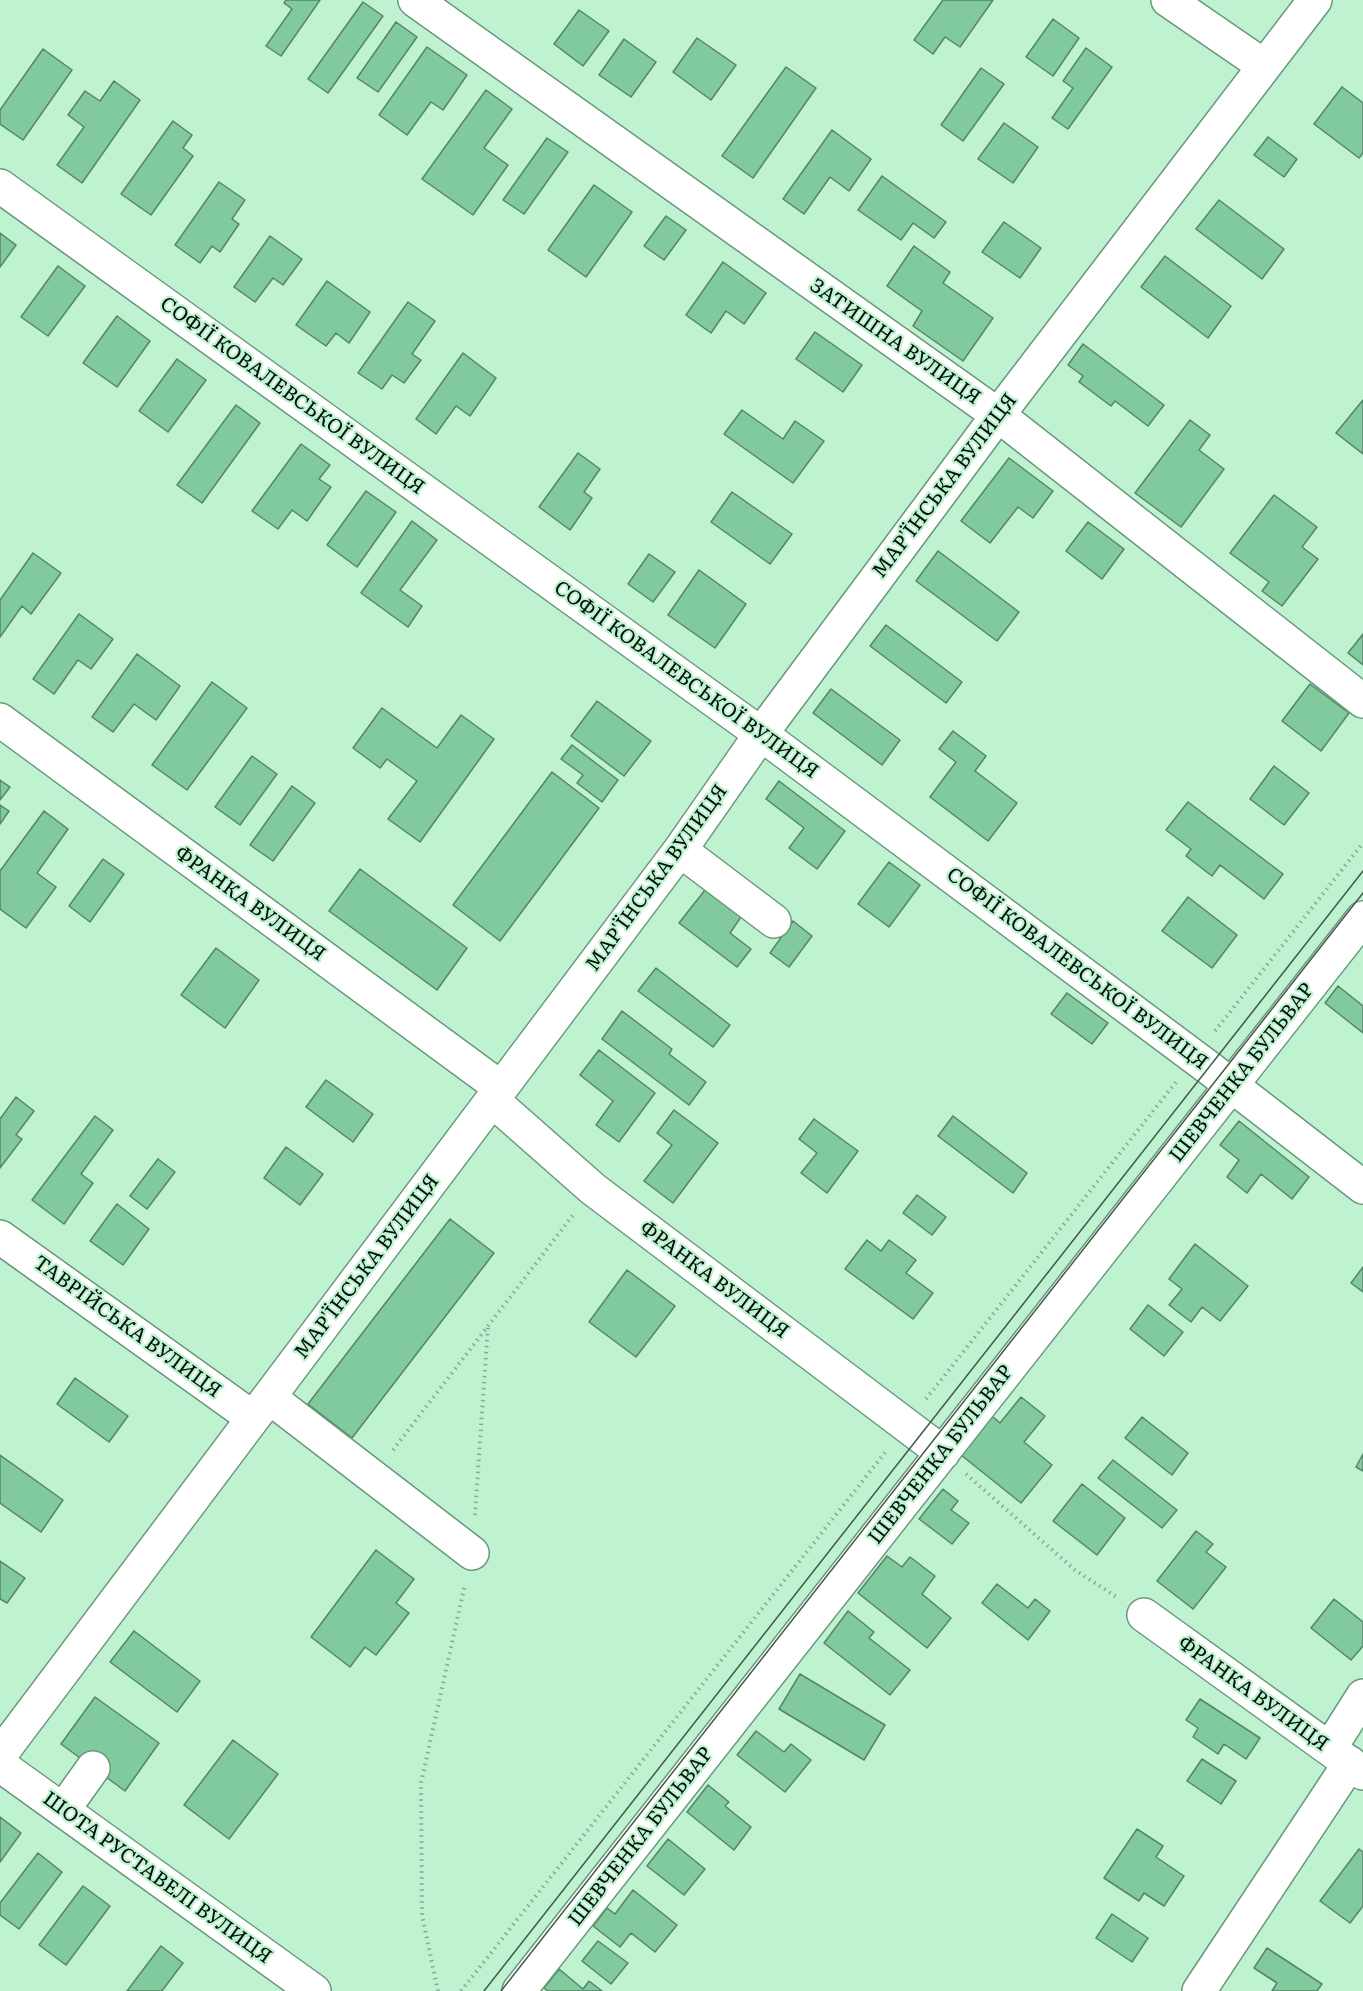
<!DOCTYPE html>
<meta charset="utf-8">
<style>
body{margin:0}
canvas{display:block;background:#bff2d1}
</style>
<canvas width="1363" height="1991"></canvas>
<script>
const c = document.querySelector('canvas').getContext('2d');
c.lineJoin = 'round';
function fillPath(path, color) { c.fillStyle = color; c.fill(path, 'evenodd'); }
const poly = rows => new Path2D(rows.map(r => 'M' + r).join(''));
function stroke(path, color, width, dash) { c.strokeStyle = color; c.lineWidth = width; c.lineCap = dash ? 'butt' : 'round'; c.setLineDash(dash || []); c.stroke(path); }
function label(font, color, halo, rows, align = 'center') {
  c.font = font + ' Literata,serif'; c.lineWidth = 4.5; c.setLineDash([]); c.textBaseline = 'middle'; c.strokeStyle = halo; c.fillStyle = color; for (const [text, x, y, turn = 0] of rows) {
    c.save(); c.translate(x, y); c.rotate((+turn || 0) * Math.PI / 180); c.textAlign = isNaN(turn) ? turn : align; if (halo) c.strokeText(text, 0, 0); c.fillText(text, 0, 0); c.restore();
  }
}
const building = poly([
 [286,0,320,0,281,56,266,46,292,9,284,3,286,0],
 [943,0,993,0,960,47,945,37,933,54,914,40,943,0],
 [363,2,383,16,328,93,308,79,363,2],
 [579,10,609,31,583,66,554,44,579,10],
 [1053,19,1079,38,1053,76,1026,57,1053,19],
 [396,22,417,37,378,92,357,78,396,22],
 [697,38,736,65,711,100,673,72,697,38],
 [624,39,656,62,631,97,599,75,624,39],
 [427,47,467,75,443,110,431,102,407,135,379,115,427,47],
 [1086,48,1112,67,1068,129,1052,118,1073,88,1063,81,1086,48],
 [43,49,72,70,23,140,0,124,0,110,43,49],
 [786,67,816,88,753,178,722,156,786,67],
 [981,68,1004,84,963,141,941,125,981,68],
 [114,81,140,100,82,183,57,165,84,127,68,115,85,91,100,101,114,81],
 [1342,87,1363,103,1363,153,1359,158,1314,124,1342,87],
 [486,90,512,109,484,148,508,165,473,215,422,179,486,90],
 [173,121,192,135,183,148,193,156,151,215,121,194,173,121],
 [1004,123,1038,147,1013,183,978,159,1004,123],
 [832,130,871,159,849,191,830,177,804,214,783,199,832,130],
 [1268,137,1297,159,1284,177,1254,155,1268,137],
 [547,138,568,152,524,214,503,200,547,138],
 [882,176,946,222,934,238,913,223,901,240,858,210,882,176],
 [219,182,245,200,232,219,239,224,220,252,212,246,200,263,175,245,219,182],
 [594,185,632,212,586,277,548,250,594,185],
 [1219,200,1284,249,1262,279,1196,229,1219,200],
 [666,216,686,230,664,260,644,246,666,216],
 [1004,222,1041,248,1020,278,982,252,1004,222],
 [0,233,16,245,0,267,0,233],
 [270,236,302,259,283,285,273,278,255,302,234,287,270,236],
 [914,246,950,272,943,283,993,318,963,361,913,326,922,311,887,286,914,246],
 [1165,256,1231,306,1208,338,1141,287,1165,256],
 [723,262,766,293,744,324,726,311,711,333,686,315,723,262],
 [58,266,85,286,48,336,21,317,58,266],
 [327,281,370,312,349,343,336,333,326,346,296,325,327,281],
 [408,302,435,321,412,354,421,360,404,383,392,375,382,389,358,373,408,302],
 [117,316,150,341,117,387,83,363,117,316],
 [815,332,862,365,843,392,796,359,815,332],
 [1083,344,1164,405,1148,426,1115,401,1111,406,1079,382,1083,376,1068,365,1083,344],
 [463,353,496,378,470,416,456,406,436,434,416,419,463,353],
 [177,359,206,380,168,432,139,411,177,359],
 [1363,400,1363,454,1336,433,1363,400],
 [236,405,260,423,202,503,177,485,236,405],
 [742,410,783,439,795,421,824,441,793,483,724,434,742,410],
 [1190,420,1210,435,1199,450,1224,469,1181,527,1135,493,1190,420],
 [301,444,330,465,319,479,331,487,307,521,292,510,278,529,252,511,301,444],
 [578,453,600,469,584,492,592,498,570,530,539,507,578,453],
 [1009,458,1053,491,1033,518,1018,507,990,543,961,521,1009,458],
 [366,491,396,512,357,567,327,545,366,491],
 [732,492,792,534,770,564,711,522,732,492],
 [1274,495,1317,527,1302,547,1318,559,1282,606,1262,591,1269,582,1230,553,1274,495],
 [412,521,437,540,400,590,422,606,408,627,361,593,412,521],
 [1088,522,1124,549,1102,579,1066,551,1088,522],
 [938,551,1019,612,997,641,916,581,938,551],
 [33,553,61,573,31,614,22,606,0,637,0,600,33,553],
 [649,554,675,572,653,602,628,584,649,554],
 [699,570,746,604,715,648,668,615,699,570],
 [79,614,113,639,91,669,78,660,54,694,33,679,79,614],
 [886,625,962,682,946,703,870,646,886,625],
 [1363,634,1363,665,1348,653,1363,634],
 [137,654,180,686,156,720,134,704,113,732,92,717,137,654],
 [212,682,247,708,187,790,152,765,212,682],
 [1310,684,1349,713,1321,751,1282,721,1310,684],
 [831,689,900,740,882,765,813,713,831,689],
 [597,701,651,741,624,776,571,736,597,701],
 [382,708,437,748,461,715,494,739,420,842,388,819,417,781,387,759,380,768,353,748,382,708],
 [953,731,986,756,975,771,1017,803,988,841,930,797,956,762,939,749,953,731],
 [572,745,618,780,602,802,577,783,583,775,561,759,572,745],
 [252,756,277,774,240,825,215,807,252,756],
 [1274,766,1309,793,1284,825,1250,799,1274,766],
 [552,772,599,808,500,941,453,905,552,772],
 [0,780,10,787,0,800,0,780],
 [779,781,845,831,817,869,789,848,804,828,766,799,779,781],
 [292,786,315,803,273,861,250,845,292,786],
 [1188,802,1283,874,1264,899,1220,865,1212,876,1186,856,1191,849,1166,830,1188,802],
 [0,805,9,811,0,824,0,805],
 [44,811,68,829,37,873,56,887,26,928,0,909,0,871,44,811],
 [103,859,124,874,90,922,69,906,103,859],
 [889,862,920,885,889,927,858,904,889,862],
 [360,869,467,948,437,990,329,911,360,869],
 [705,890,741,917,730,933,751,949,737,967,679,923,705,890],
 [1188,897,1237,935,1212,968,1162,931,1188,897],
 [793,921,812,936,789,967,770,953,793,921],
 [216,948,259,980,225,1028,181,995,216,948],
 [656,968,730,1025,713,1047,638,991,656,968],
 [1338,986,1363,1006,1363,1033,1325,1003,1338,986],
 [1067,993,1108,1023,1092,1044,1051,1014,1067,993],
 [622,1011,672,1049,669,1054,706,1082,689,1105,602,1039,622,1011],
 [599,1050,655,1093,619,1142,596,1125,613,1101,580,1075,599,1050],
 [326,1080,373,1114,353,1142,306,1107,326,1080],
 [16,1097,34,1111,16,1135,22,1139,0,1168,0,1119,16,1097],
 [674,1110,718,1143,673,1203,644,1181,672,1145,657,1133,674,1110],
 [95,1116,113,1130,81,1174,93,1183,64,1224,32,1200,95,1116],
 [953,1116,1027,1173,1013,1193,938,1136,953,1116],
 [814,1119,858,1151,827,1193,801,1173,817,1153,799,1139,814,1119],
 [1239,1121,1309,1177,1292,1199,1261,1174,1247,1193,1227,1177,1239,1160,1220,1145,1239,1121],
 [286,1147,323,1174,300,1205,264,1178,286,1147],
 [158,1159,175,1172,147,1209,130,1196,158,1159],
 [917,1195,946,1217,932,1235,903,1213,917,1195],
 [117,1204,149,1229,123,1265,90,1241,117,1204],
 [450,1219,494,1253,352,1438,308,1404,450,1219],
 [867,1240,881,1251,889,1240,916,1260,906,1273,933,1293,913,1319,845,1269,867,1240],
 [1195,1244,1248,1286,1220,1321,1202,1307,1191,1322,1169,1305,1182,1289,1169,1279,1195,1244],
 [1363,1267,1363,1292,1351,1283,1363,1267],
 [627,1270,675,1306,636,1357,589,1322,627,1270],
 [1148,1305,1183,1332,1164,1356,1130,1329,1148,1305],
 [75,1378,128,1416,109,1442,57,1404,75,1378],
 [1021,1397,1045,1416,1024,1442,1052,1465,1021,1503,961,1455,992,1416,1000,1423,1021,1397],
 [1142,1417,1188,1453,1172,1475,1125,1438,1142,1417],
 [1363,1454,1363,1471,1356,1467,1363,1454],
 [0,1455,63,1500,41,1532,0,1503,0,1455],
 [1113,1460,1177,1510,1162,1528,1098,1478,1113,1460],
 [1082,1484,1125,1518,1097,1555,1053,1521,1082,1484],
 [943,1489,958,1501,951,1510,969,1523,952,1544,919,1519,943,1489],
 [1196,1531,1213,1544,1206,1552,1226,1567,1193,1609,1157,1581,1196,1531],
 [376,1550,414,1579,396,1603,409,1613,376,1655,365,1647,350,1667,311,1637,376,1550],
 [887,1556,902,1567,910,1557,935,1576,922,1594,951,1618,927,1648,858,1593,887,1556],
 [0,1561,25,1578,7,1603,0,1599,0,1561],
 [997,1584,1028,1608,1035,1599,1050,1611,1028,1640,982,1603,997,1584],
 [1334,1599,1363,1622,1363,1646,1351,1660,1311,1628,1334,1599],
 [848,1611,874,1632,869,1638,910,1670,890,1695,824,1643,848,1611],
 [134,1631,200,1681,177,1712,110,1662,134,1631],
 [800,1674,885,1725,864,1760,779,1709,800,1674],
 [95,1697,159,1743,125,1791,61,1744,95,1697],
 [1200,1699,1260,1738,1246,1759,1224,1744,1218,1754,1193,1737,1198,1728,1186,1720,1200,1699],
 [756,1731,784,1752,791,1744,811,1760,785,1792,737,1755,756,1731],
 [233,1740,278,1774,229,1839,184,1805,233,1740],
 [1202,1759,1236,1781,1221,1804,1187,1781,1202,1759],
 [708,1785,729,1802,725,1806,751,1827,734,1850,687,1812,708,1785],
 [0,1817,21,1833,0,1862,0,1817],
 [1137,1829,1163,1846,1156,1857,1184,1876,1164,1906,1144,1893,1139,1901,1104,1878,1137,1829],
 [668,1839,705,1869,684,1895,647,1866,668,1839],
 [1359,1849,1363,1852,1363,1906,1350,1923,1320,1901,1359,1849],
 [38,1853,62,1872,19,1929,0,1915,0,1903,38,1853],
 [83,1886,110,1906,66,1965,39,1945,83,1886],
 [633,1890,677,1925,655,1952,631,1933,620,1947,593,1926,607,1908,615,1914,633,1890],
 [1112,1914,1148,1938,1132,1962,1096,1938,1112,1914],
 [598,1941,628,1963,611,1984,582,1961,598,1941],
 [161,1946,183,1963,162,1991,127,1991,161,1946],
 [1267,1948,1322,1984,1317,1991,1272,1991,1277,1983,1254,1968,1267,1948],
 [559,1969,583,1989,589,1981,602,1991,548,1991,544,1988,559,1969]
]);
const path = poly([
 [1215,1031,1363,843],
 [926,1399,1176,1082],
 [393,1450,573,1215],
 [966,1474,1075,1570,1118,1598],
 [475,1515,488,1326],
 [438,1991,422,1915,421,1783,465,1584],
 [461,1991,887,1450]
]);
const minor = poly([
 [415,0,998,415,1363,701],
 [1168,0,1264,66],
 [0,186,761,734,1209,1068,1363,1187],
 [0,720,501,1088],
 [680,850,774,921],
 [492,1100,593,1189,943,1453],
 [0,1237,253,1418],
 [269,1397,472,1553],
 [1144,1615,1363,1773],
 [1330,1748,1363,1696],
 [0,1755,680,850,761,734,998,415,1315,0],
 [0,1765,314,1991],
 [63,1810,93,1768],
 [519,1991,1363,918],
 [1199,1991,1350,1763]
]);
const tram = poly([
 [484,1991,1363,871],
 [501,1991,1363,893]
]);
const streetNames = [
 ["ЗАТИШНА ВУЛИЦЯ",895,342,35],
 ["СОФІЇ КОВАЛЕВСЬКОЇ ВУЛИЦЯ",292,396,36],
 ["МАР'ЇНСЬКА ВУЛИЦЯ",945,486,-53],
 ["СОФІЇ КОВАЛЕВСЬКОЇ ВУЛИЦЯ",686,680,36],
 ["МАР'ЇНСЬКА ВУЛИЦЯ",657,878,-54],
 ["ФРАНКА ВУЛИЦЯ",250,904,36],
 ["СОФІЇ КОВАЛЕВСЬКОЇ ВУЛИЦЯ",1077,969,37],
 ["ШЕВЧЕНКА БУЛЬВАР",1242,1073,-52],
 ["МАР'ЇНСЬКА ВУЛИЦЯ",367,1267,-53],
 ["ФРАНКА ВУЛИЦЯ",714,1280,37],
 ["ТАВРІЙСЬКА ВУЛИЦЯ",127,1327,36],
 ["ШЕВЧЕНКА БУЛЬВАР",941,1455,-52],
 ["ФРАНКА ВУЛИЦЯ",1253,1694,36],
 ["ШЕВЧЕНКА БУЛЬВАР",641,1837,-52],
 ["ШОТА РУСТАВЕЛІ ВУЛИЦЯ",157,1878,36]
];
fillPath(building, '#81ca9d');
stroke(building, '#568568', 1.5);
stroke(minor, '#69997b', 36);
stroke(path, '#84ac92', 4, [1.5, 4.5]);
stroke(minor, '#fff', 33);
stroke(tram, '#415c4a', 1.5);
label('20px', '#011006', '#bff2d1', streetNames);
</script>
